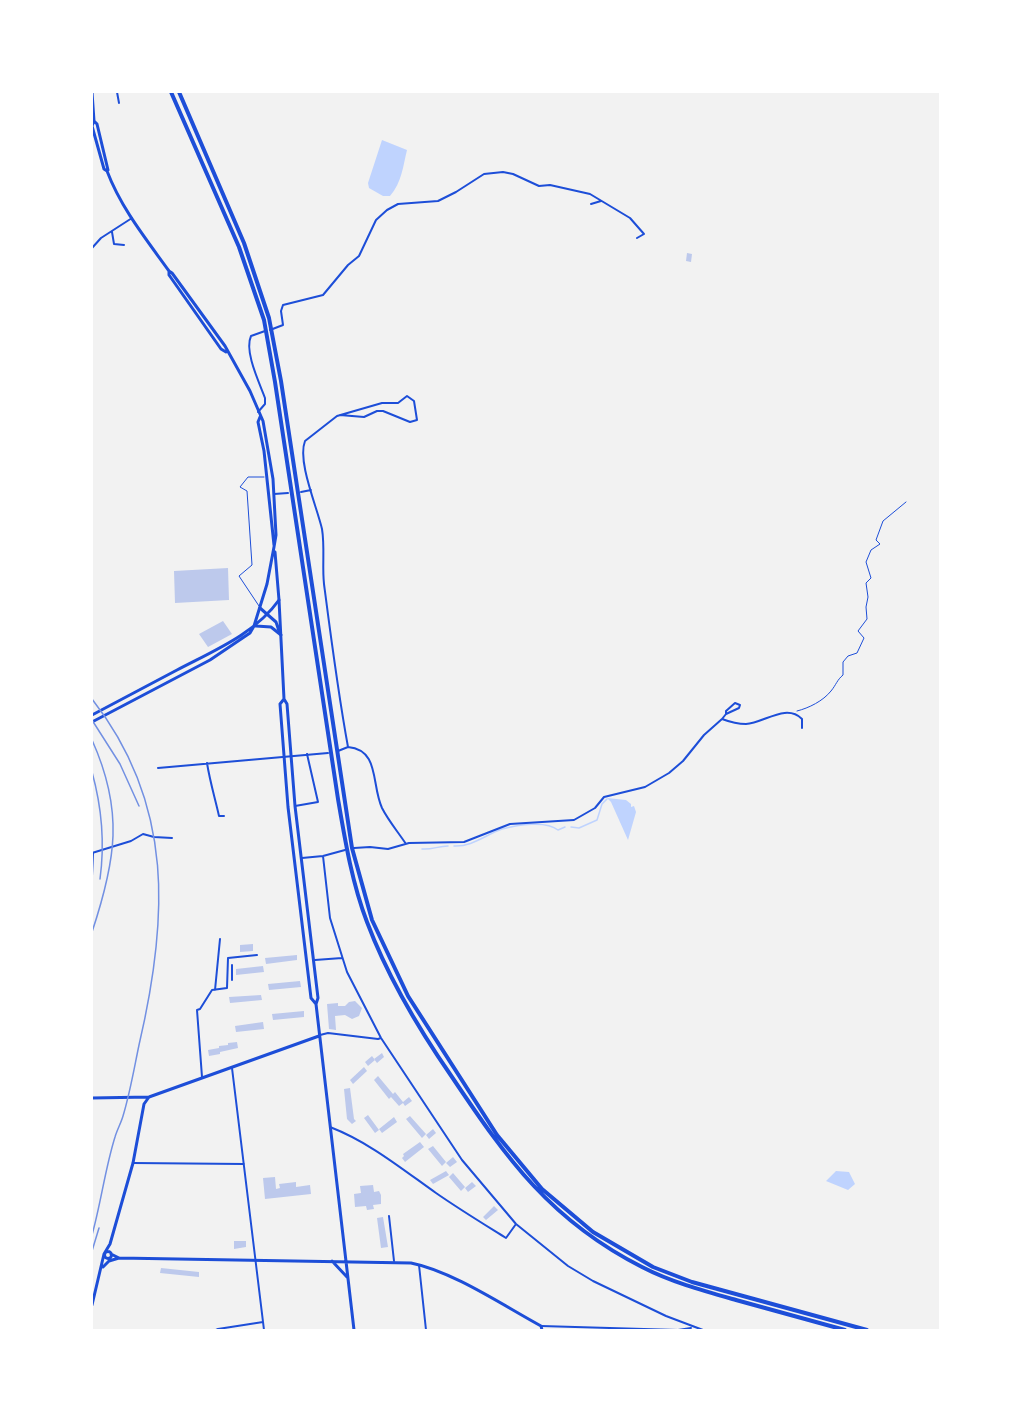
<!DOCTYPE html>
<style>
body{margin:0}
#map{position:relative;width:1032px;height:1422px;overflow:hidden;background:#f2f2f2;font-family:"Asap Condensed",sans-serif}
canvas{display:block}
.frame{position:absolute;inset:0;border:93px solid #fff;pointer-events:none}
</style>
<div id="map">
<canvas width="1032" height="1422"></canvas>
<div class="frame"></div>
</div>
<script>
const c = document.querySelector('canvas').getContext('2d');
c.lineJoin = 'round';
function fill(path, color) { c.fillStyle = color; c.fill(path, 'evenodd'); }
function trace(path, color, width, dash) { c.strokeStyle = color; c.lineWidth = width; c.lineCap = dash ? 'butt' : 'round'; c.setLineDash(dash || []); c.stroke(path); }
fill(new Path2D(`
 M382,140L407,150C403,166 402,182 390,196H383L369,188L368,183Z
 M607,798L626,800L631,804V807L634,806L636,812L628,840L611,802Z
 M836,1171L849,1172L855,1184L848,1190L826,1181Z`), '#bfd3fe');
trace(new Path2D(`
 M571,827L579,828L597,820L602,804L607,799
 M454,846C472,847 485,835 502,829C517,825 546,820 558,830L565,827
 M422,849C432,850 438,846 448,846`), '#bfd3fe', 1.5);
fill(new Path2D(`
 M687,253L692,254L691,262L686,261Z
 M228,568L229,600L175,603L174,571Z
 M223,621L232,634L208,647L199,634Z
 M253,944V951L240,952V945Z
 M297,955V960L266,964L265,958Z
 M263,966L264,972L236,975V969Z
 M300,981L301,987L269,990L268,984Z
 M261,995L262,1000L230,1003L229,997Z
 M355,1001L362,1008L359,1016L352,1019L345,1015L335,1016L336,1030L329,1029L327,1004L338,1003V1006H345L349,1002Z
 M304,1011V1017L273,1020L272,1014Z
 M263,1022L264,1029L236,1032L235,1026Z
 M237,1042L238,1048L220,1052V1054L209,1056L208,1050L219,1048V1046L228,1045V1043Z
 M382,1053L384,1057L377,1063L374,1059Z
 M372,1056L375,1060L368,1066L365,1062Z
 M364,1067L367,1071L353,1084L350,1080Z
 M378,1076L393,1094L395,1092L403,1102L409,1097L412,1101L405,1106L403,1103L399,1106L391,1097L389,1099L374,1080Z
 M350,1088L354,1119L356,1121L352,1124L347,1119L344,1089Z
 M368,1115L379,1130L375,1133L364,1118Z
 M410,1116L426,1134L422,1138L406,1119Z
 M394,1117L397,1122L382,1133L379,1129Z
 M433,1129L436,1133L429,1139L426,1135Z
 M420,1142L424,1147L405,1162L402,1158L404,1156L403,1154Z
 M433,1146L446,1162L442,1166L428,1149Z
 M453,1157L457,1162L450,1167L446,1163Z
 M446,1171L449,1175L433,1184L430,1180Z
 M453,1173L465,1187L461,1191L449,1177Z
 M275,1177L276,1189L280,1188L279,1184L296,1182V1187L310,1185L311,1194L265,1199L263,1178Z
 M472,1182L476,1186L468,1192L465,1188Z
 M373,1185L374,1192L379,1191L381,1195V1204L373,1205L374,1209L367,1210L366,1206L355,1207L354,1194L361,1193L360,1186Z
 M494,1206L498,1210L486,1220L483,1217Z
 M383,1217L388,1247L381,1248L377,1218Z
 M234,1241H246V1247L234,1249Z
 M161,1268L199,1272V1277L160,1273Z`), '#bdc9ec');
trace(new Path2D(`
 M797,711C809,708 823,701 831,691C836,685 837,680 843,675V662L848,656L857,653L864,638L858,631L867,619L866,607L868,597L866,583L871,578L866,562L871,550L880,544L876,540L883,521L906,502`), '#1d4ed8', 1);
trace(new Path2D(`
 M259,606L239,576L252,565L247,491L240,487L248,477H264`), '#1d4ed8', 1);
trace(new Path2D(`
 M117,92L119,103
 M591,204L601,201
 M112,232L114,244L124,245
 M92,248L101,238L132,218
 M270,330L283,325L281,311L283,305L323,295L348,265L359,256L376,220L387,210L398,204L438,201L456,192L484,174L503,172L513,174L539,186L550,185L590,194L630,218L644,234L637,238
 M258,412L265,404V398C259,382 244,351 251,336L265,331
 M301,492L311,490
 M274,494L288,493
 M722,719L726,714L739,708L740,705L735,703L726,711V714
 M348,747C380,750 371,784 382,808C388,820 398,832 406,844
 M338,751L348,747C338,693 331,638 324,584C322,566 325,547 322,529C317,507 297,461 305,441L337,416L382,403H398L407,396L414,401L417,420L410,422L383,411H377L364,417L340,415
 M207,763C210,782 215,798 219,816H224
 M158,768L328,753
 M295,806L318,802L307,754
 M354,848L370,847L388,849L409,843L464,842L510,824L574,820L595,808L604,797L645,787L669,773L683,761L704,735L722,719C730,722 738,724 746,724C764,723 786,703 802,719V728
 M92,853L131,841L143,834L154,837L172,838
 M323,856L330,918L347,972L381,1038L462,1160L516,1224L568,1266L593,1281L666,1316L703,1330
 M302,858L323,856L345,850
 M92,876L93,853
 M315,960L342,958
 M232,965V980
 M215,990L220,939
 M320,1035L328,1033L378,1039L381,1038
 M232,1068L264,1330
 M202,1077L197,1010L200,1009L212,990L227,988L228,958L257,955
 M330,1127C369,1142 402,1169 436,1193C459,1209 482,1223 506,1238L516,1224
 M133,1163L244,1164
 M389,1216L394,1261
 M419,1265L426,1330
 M541,1326L678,1330L691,1328
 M216,1330L218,1329L263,1322`), '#1d4ed8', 2);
trace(new Path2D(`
 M279,600L284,699L287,704L295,806L318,998L316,1004L354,1330
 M260,608L276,622L279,631
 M284,699L280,704L288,807L311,998L316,1004
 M92,1098L149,1097L319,1036
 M104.5 1255a3.5 3.5 0 1 1 7 0a3.5 3.5 0 1 1-7 0Z
 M111,1254L119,1258L411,1263C452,1271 504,1306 541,1326L542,1330
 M332,1261L347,1277
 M103,1267L109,1261L119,1258
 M92,1305L104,1254L110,1244L133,1163L144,1104L149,1097`), '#1d4ed8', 3);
trace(new Path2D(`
 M92,92L94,121L92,126L104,169L107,171C121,208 146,239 169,271V275L221,349L226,352
 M94,121L97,124L108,170
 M260,417L258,422L264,451L274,545
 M256,626L271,627L281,635
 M92,715C120,700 149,685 177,670C213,651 255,634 279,600L275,552
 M92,722L210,660L250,633L254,626L267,584L274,547L276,535L273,479L263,421L250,391L225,346L172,273L169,271`), '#1d4ed8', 3);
trace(new Path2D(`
 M171,92L239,247L264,320L275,382L338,799C345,840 352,883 367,922C388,978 418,1028 452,1077C507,1159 551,1221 642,1267C671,1282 704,1291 736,1300C772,1310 809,1320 845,1330
 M179,92L244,243L269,318L281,381L352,848L372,920L408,996L497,1135L542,1189L593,1232L653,1267L692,1282L867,1330`), '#1d4ed8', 4);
trace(new Path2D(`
 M92,699C175,805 168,921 139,1045C134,1069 130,1093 123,1116C121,1123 117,1130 115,1137C105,1169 101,1203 92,1235
 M92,720L120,764L139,806
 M92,740C124,811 116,860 92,932
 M92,772C102,808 105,842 100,879
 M92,1251L99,1228`), '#7290e2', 1.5);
</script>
